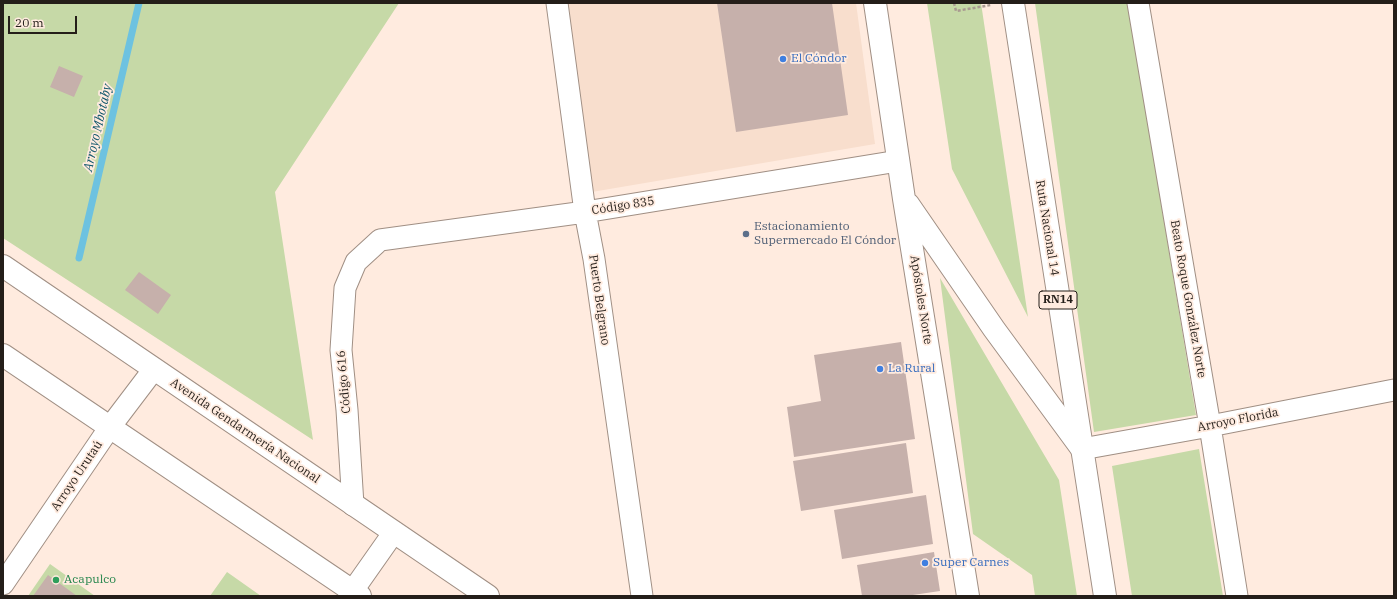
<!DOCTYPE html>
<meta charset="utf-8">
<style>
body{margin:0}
#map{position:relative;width:1397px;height:599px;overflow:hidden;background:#ffebdf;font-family:"IBM Plex Serif",serif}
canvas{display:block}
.frame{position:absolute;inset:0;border:4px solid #241e19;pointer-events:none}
.scale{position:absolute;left:8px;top:16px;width:69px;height:18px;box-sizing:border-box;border:2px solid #241e19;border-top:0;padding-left:5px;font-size:12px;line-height:14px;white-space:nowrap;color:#241e19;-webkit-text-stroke:3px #ffebdf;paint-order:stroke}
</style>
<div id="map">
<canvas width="1397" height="599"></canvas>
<div class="frame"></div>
<div class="scale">20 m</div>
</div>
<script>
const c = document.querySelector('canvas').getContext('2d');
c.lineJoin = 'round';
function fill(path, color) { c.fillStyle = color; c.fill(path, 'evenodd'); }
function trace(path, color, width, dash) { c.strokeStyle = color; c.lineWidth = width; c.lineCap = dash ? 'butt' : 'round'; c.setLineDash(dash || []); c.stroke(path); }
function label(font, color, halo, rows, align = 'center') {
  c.font = font + ' "IBM Plex Serif",serif'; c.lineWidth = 3.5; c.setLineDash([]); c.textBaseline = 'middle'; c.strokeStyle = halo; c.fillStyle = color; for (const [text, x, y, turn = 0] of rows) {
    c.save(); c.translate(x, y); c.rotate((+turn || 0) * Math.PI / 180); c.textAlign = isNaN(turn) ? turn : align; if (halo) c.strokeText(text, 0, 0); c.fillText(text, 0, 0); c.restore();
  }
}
fill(new Path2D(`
 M546,3H856L875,144L580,194Z`), '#f8decd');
fill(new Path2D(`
 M3,3H399L275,192L313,440L3,238Z
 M927,3H981L1028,317L952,169Z
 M1035,3H1128L1196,415L1094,432Z
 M940,278L1059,480L1077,596H1035L1032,575L973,534Z
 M1199,449L1223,596H1132L1112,466Z
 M50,564L95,596H28Z
 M227,572L261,596H210Z`), '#c6d9a7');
trace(new Path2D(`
 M79,258L139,3`), '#6dc2e0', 7);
fill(new Path2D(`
 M717,3H832L848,115L736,132Z
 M59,66L83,76L74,97L50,87Z
 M139,272L171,295L158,314L125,290Z
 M901,342L915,439L794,457L787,407L821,401L814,355Z
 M906,443L913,493L801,511L793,461Z
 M926,495L933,544L842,559L834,510Z
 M934,552L940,591L906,596H862L857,565Z
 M48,575L77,596H33Z`), '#c6b0ab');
const minor = new Path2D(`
 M557,3L585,212L594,259L642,596
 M1138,3L1210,426L1237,596
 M1082,449L1210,426L1394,390
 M353,505L347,410L341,350L345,288L356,262L380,240L585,212L898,161
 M3,584L110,427L154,369
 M349,596L394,532`);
const tertiary = new Path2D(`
 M875,3L904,199L968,596
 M908,204L994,329L1082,449
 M3,266L488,596
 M3,355L360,596`);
const trunk = new Path2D(`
 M1013,3L1105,596`);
trace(minor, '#a08f84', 23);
trace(tertiary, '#a08f84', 24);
trace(trunk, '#a08f84', 24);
trace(new Path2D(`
 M954,3L956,11L991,5`), '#a99a91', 2.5, [3, 2]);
trace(minor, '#fff', 21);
trace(tertiary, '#fff', 22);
trace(trunk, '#fff', 22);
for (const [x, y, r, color] of [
 [783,59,4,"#3f7fe0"],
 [746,234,4,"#5c6f8a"],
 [880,369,4,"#3f7fe0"],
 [925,563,4,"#3f7fe0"],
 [56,580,4,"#2e9e5b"]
]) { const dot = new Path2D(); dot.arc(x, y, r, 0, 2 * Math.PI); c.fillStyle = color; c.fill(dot); trace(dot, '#ffebdf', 1.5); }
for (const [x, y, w] of [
 [1058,300,38]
]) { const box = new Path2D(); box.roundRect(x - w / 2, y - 9, w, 18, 3); c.fillStyle = '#ffebdf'; c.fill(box); trace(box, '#241e19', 1); }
label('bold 11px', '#241e19', null, [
 ["RN14",1058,300]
]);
label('12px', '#366cbe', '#ffebdf', [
 ["El Cóndor",791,59],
 ["La Rural",888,369],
 ["Super Carnes",933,563]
], 'left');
label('12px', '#241e19', '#ffebdf', [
 ["Código 835",623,206,-9],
 ["Ruta Nacional 14",1047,228,81],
 ["Beato Roque González Norte",1188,299,80],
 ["Puerto Belgrano",599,300,82],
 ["Apóstoles Norte",921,300,81],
 ["Código 616",344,382,-95],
 ["Arroyo Florida",1238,420,-11],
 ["Avenida Gendarmería Nacional",245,431,34],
 ["Arroyo Urutaú",77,476,-56]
]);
label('12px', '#4e5e75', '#ffebdf', [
 ["Estacionamiento",754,227],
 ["Supermercado El Cóndor",754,241]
], 'left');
label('12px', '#27864d', '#ffebdf', [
 ["Acapulco",64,580]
], 'left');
label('italic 13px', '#0d556a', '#ffebdf', [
 ["Arroyo Mbotaby",98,128,-77]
]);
</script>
